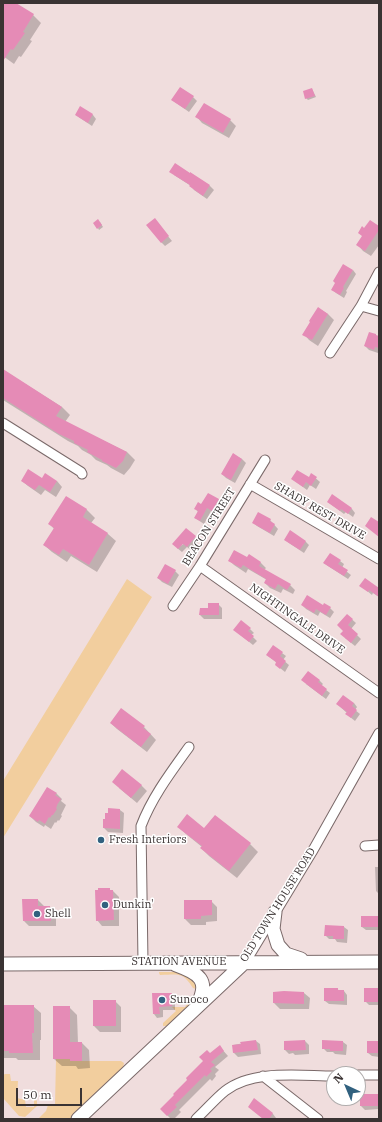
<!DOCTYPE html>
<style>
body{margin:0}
#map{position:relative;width:382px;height:1122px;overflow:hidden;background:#f0dddd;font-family:"IBM Plex Serif",serif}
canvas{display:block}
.frame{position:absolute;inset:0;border:4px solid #3a3333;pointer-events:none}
.north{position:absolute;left:326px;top:1066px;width:40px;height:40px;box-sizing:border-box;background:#fff;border:1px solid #b0adad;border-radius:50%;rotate:316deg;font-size:11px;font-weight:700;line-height:16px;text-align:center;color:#3a3333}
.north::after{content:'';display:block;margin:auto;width:14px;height:18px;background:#31617f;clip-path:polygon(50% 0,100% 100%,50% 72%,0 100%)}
.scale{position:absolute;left:16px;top:1088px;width:66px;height:18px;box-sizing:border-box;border:2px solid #3a3333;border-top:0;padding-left:5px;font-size:12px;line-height:14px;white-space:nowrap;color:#3a3333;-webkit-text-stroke:3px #fff;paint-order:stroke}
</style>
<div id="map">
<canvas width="382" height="1122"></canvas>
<div class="frame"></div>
<div class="north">N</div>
<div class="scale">50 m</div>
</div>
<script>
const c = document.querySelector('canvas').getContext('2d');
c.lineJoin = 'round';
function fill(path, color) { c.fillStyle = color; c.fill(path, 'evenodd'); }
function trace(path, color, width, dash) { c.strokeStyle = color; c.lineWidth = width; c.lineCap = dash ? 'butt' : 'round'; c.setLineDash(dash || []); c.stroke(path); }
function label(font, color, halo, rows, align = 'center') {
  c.font = font + ' "IBM Plex Serif",serif'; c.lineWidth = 3; c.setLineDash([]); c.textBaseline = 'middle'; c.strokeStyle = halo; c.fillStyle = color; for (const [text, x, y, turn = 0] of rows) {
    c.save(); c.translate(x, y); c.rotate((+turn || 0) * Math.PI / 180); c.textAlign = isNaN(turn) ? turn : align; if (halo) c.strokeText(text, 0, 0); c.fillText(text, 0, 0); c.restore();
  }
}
fill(new Path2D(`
 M127,579L152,597L3,838V781Z
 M159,972H182L196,981V989L193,988C182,971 178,975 160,975L159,973Z
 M189,1001H191L192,1003L167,1026H163V1023L176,1011L172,1007H185Z
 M56,1059H70V1061H121L124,1063L123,1068L83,1107L81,1106L79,1110L70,1119H38L46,1111L48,1105H55Z
 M5,1074H10L11,1081H18L17,1098L25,1100L26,1107H34V1100L35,1099L37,1101V1106L25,1117L19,1116L3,1098V1075Z`), '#f2ce9e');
fill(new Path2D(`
 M3,3H14L33,15L41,23L30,40L32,41L21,57L19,56L14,64L3,56Z
 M312,89L316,97L308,100L306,98Z
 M193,97L197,101L189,112L172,100Z
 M80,108L93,115L96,119L92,126L80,118L76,115Z
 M197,117L230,120L236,126L229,138L202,123Z
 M190,173L210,186L214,190L207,199L194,190L191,186L174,175L190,174Z
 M100,222L103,227L99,230L98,228Z
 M158,224L172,241L165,246L161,242Z
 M379,227V245L371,256L363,251L358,245L363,237Z
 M353,270L356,274L346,291L347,292L344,298L336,293L332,289Z
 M318,308L328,314L334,320L318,346L309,340L304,334Z
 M379,338V350L378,353L369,350L365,346Z
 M3,370L62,407L70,415L65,422L127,452L135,460L130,468L124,475L111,468L107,465L96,460L91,455L82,450L78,446L68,441L3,400Z
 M234,455L242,459L246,463L235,483L226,478L222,474Z
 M312,475L320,482L316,489L310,485L307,490L292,479H309Z
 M42,480L57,481L62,487L56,497L45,490L41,495L28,486L22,481Z
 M333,496L352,509L355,513L353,517L346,512L344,514L328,502Z
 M66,497L87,510L95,518L91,523L108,534L116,541L97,572L71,556L67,562L52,552L44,545L54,529L50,524Z
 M218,499L222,503L216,514L211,511L204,524L195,518L198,512L195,508Z
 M270,520L278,529L274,536L257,526L254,523Z
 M290,532L306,542L309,545L304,553L289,543L285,540Z
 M195,537L199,541L191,550L187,547L182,552L177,548Z
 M330,554L340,561L344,564L342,568L351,575L348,579L328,566L324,563Z
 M249,556L261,563L266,568L264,570L290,585L295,590L293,594L283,589L281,593L270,588L265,583L267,580L248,569L246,573L234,565L229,560L247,559Z
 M175,571L179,575L172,587L162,582L158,578Z
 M379,585V597L373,593L372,595L361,586L377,588Z
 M218,604L222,608V619H204L200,615L209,609Z
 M302,605L324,606L330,608L334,612L330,618L320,612L318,616L306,609Z
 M347,615L356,623L351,629L361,639L355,646L345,638L344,631Z
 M250,629L254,633L251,635L257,641L253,645L238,633Z
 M282,653L286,656L283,660L289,665L285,672L280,668L277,663L267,655Z
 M319,680L323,684L321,686L330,693L326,699L306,684Z
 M354,703L357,707L355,710L360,714L355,721L350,717L347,713L337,704Z
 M111,723L144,727L156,740L147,752L117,729Z
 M141,785L147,791L137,803L119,788Z
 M56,793L62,799L61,801L66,805L61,815L62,816L59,821L58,820L56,823L55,822L51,829L45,825L44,827L36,822L30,816Z
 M120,810L124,813L123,833L108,832L104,828Z
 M215,816L250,844L258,852L237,878L209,856L201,848L202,847L186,834L179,827L204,829Z
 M375,867H379V894L376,891Z
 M109,889L111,891H113L119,897V926H102L97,920L99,891Z
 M38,900L44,906V907H50L56,913V926H29L24,921Z
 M211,901L217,907V921L206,922V925H191L185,919Z
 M379,917V930H366L362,927Z
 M344,927L348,930L347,943L337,942L335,939H329L325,935Z
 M337,989L340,991H344L347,995V1005L329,1004L325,1001Z
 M379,990V1005H369L365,1001Z
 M304,993L310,998L309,1009H280L274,1003Z
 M153,994H171L175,998V1010H163V1017L157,1018L154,1014Z
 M115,1001L121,1007V1032H100L94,1026Z
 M3,1004L5,1006H33L41,1013V1040H40V1060H18L16,1058H3Z
 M69,1007L77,1015L78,1043H82L89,1050L90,1068L78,1069L76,1066H62L54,1059Z
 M256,1041L260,1044L261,1054L238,1057L234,1053L233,1045Z
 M305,1041L309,1045V1054L295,1055L293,1053L289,1054L285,1050Z
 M343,1042L347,1045L346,1055L335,1054L333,1052H327L323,1048Z
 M379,1042V1057L372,1056L368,1053Z
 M220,1047L228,1056L215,1067L219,1070L215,1074L216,1076L212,1081L210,1079L179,1110L181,1112L174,1119H171L161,1109L176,1095L210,1055Z
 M379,1095V1109L365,1110L361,1106Z
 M254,1100L273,1114L276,1118L275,1119H263Z`), '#0003');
fill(new Path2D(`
 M3,3H16L34,14L23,32L25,33L13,50L11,49L3,61Z
 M180,87L194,96L185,109L171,100Z
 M312,88L315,96L305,99L303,91Z
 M204,103L231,119L223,133L195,117Z
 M80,106L93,114L88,123L75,115Z
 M175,163L190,173V172L210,185L203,196L189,186L190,185L169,172Z
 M155,218L169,236L161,243L146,225Z
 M98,219L102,225L97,229L93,223Z
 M370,220L379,226V230L365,251L356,245L362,236L358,233L362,226L364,228Z
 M343,264L353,270L343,287L344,288L340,295L331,290L335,283L333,281Z
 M318,307L328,314L312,340L302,335L310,322L309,321Z
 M369,332L376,334V335L379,336V348L375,347L374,350L364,346Z
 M3,369L62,407L56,416L127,452L123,461L116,468L102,461V460L87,452L88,450L74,443V441L59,434L3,398Z
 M233,453L242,459L231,480L221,474Z
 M28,469L42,478L45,473L57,481L50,492L39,485L35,490L21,481Z
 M297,470L309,477L311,473L317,477L311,486L306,482L303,487L291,479Z
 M208,493L219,499L212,511L207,508L200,521L194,518L198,511L194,509L198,502L201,504Z
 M332,494L352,508L348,514L341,509L340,511L327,502Z
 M66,496L87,509L83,517L108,533L89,565L63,549L59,555L43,545L54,528L48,524Z
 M258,512L271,519L270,521L275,524L270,533L252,523Z
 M371,517L379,522V537L365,526Z
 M186,528L196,536L187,547L183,544L178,549L172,544Z
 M290,530L306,541L300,550L284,540Z
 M234,550L247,557L249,554L261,562L259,566L291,584L287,590L278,584L275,589L264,583L266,579L243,565L241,568L228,561Z
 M330,553L341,560L338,564L348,570L344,576L323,563Z
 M165,564L176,570L168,584L157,578Z
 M365,578L379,588V597L369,590L368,592L359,586Z
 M307,595L323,605L324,603L331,607L326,615L316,609L314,613L301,605Z
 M208,603H219V615H199L200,608H208Z
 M347,614L353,619L348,625L358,634L351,643L340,634L343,631L337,625Z
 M241,620L251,628L248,631L254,636L249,642L233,630Z
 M273,645L283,652L280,656L286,661L280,669L275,665L276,662L266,655Z
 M308,671L320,680L318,682L327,689L322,696L301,680Z
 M343,695L354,703L352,706L357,710L351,718L345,714L347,712L336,704Z
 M121,708L145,726L143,728L151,734L141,747L110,723Z
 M122,769L142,785L131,798L112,782Z
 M47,787L57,793L55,795L61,799L57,805V806L56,808L57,809L53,815H52L50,818L49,817L45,824L39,820L38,822L29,816Z
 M108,808L120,809V829L103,828V819H105V813H108Z
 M187,814L204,828L215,815L251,843L229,871L200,848L202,846L177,827Z
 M98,888H110V890H113L114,920L96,921L95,890H98Z
 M22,899H38V906H50L51,921H23Z
 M184,900H212V915L201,916V919H184Z
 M361,916H379V927H361Z
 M325,925L344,926V939H333V936H324Z
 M324,988H338V990H344V1001H324Z
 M364,988H379V1002H364Z
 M284,991L304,992V1004L273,1003V992Z
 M152,993H172V1006L159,1007L160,1014H153Z
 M93,1000H116V1026H93Z
 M3,1005H34V1033H32L33,1053H9V1051H3Z
 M53,1006H70V1042H82V1061H70V1059H53Z
 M256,1040L258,1050L233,1053L232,1045L241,1044L240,1042Z
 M305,1040L306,1050L290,1051V1050H284V1041Z
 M322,1040L343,1041V1051H330V1049H322Z
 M367,1041H379V1053H367Z
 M220,1045L224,1051L211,1062L215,1065L210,1069L212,1071L206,1077L205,1075L175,1105L177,1107L167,1116L160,1109L174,1095L173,1094L187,1080L186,1078L203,1061L199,1057L207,1050L210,1053Z
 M360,1094H379V1106H360Z
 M254,1098L273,1113L269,1119H263L248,1107Z`), '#e58bb6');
const minor = new Path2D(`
 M361,306L379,311
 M330,353L361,306L379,272
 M3,423L81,472L82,474
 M250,484L307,517L379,559
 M200,566L379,693
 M173,606L200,566L265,460
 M365,846L379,845
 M246,961L312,852L379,733
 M143,962L141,826C152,797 171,772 189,747
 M358,1075H379
 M263,1076L318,1119
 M196,1119C206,1110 215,1099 225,1091C253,1069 300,1076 334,1076`);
const secondary = new Path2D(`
 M275,912L273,929L278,945L286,954L301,959
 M3,964L379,962
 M176,965C198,973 211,980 197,1005
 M78,1119L246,961`);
trace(minor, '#7a6969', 11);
trace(secondary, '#7a6969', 15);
trace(minor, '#fff', 9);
trace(secondary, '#fff', 13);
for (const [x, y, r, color] of [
 [101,840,4,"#31617f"],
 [105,905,4,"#31617f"],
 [37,914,4,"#31617f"],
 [162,1000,4,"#31617f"]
]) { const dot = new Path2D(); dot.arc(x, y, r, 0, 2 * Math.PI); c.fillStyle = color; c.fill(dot); trace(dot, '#fff', 1.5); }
label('11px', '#3a3333', '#fff', [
 ["SHADY REST DRIVE",320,511,30],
 ["BEACON STREET",209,527,-58],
 ["NIGHTINGALE DRIVE",297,619,35],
 ["OLD TOWN HOUSE ROAD",278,905,-58],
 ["STATION AVENUE",179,962]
]);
label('11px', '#3a3333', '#fff', [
 ["Fresh Interiors",109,840],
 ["Dunkin'",113,905],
 ["Shell",45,914],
 ["Sunoco",170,1000]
], 'left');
</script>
